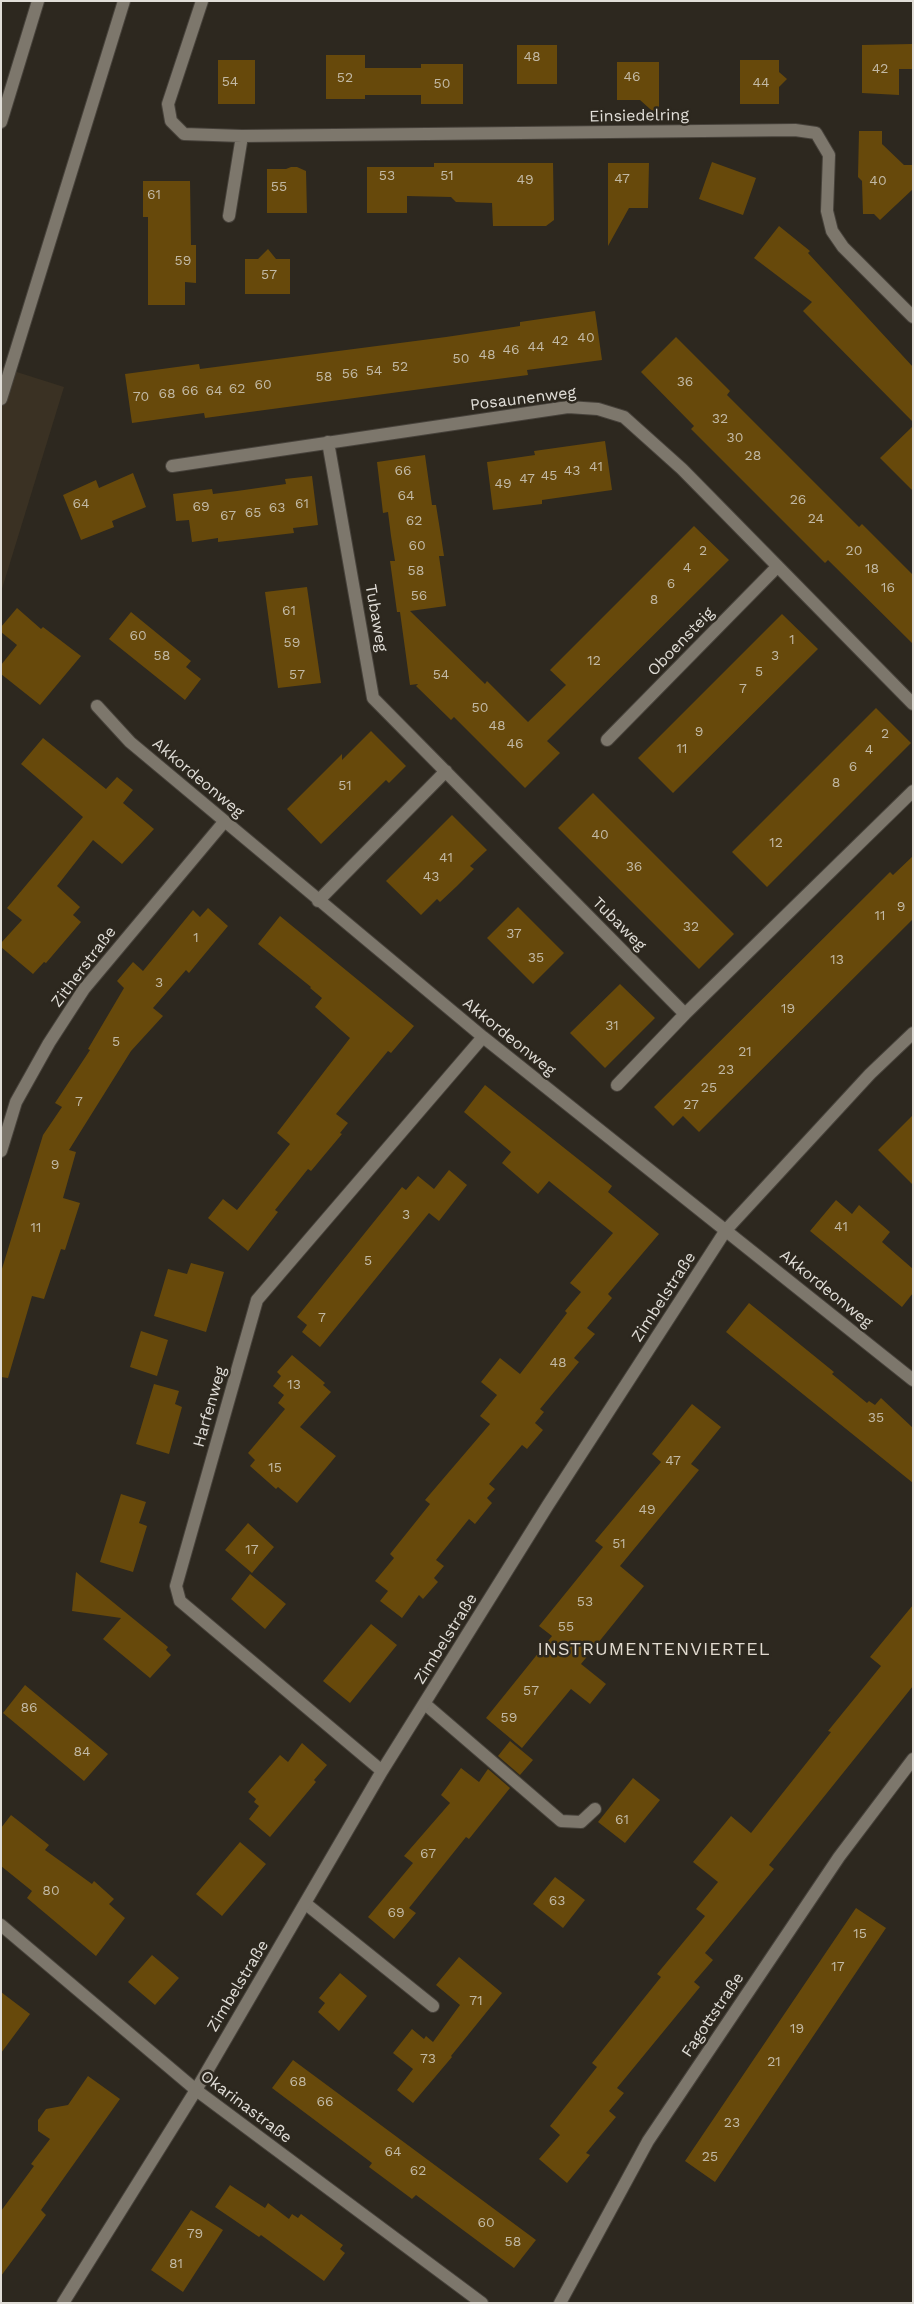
<!DOCTYPE html>
<meta charset="utf-8">
<style>
body{margin:0}
#map{position:relative;width:914px;height:2304px;overflow:hidden;background:#2d281f;font-family:"Work Sans",sans-serif}
canvas{display:block}
.frame{position:absolute;inset:0;border:2px solid #e1ded8;pointer-events:none}
</style>
<div id="map">
<canvas width="914" height="2304"></canvas>
<div class="frame"></div>
</div>
<script>
const c = document.querySelector('canvas').getContext('2d');
c.lineJoin = 'round';
function fill(path, color) { c.fillStyle = color; c.fill(path, 'evenodd'); }
function trace(path, color, width, dash) { c.strokeStyle = color; c.lineWidth = width; c.lineCap = dash ? 'butt' : 'round'; c.setLineDash(dash || []); c.stroke(path); }
function label(font, color, halo, rows, align = 'center') {
  c.font = font + ' "Work Sans",sans-serif'; c.lineWidth = 5; c.setLineDash([]); c.textBaseline = 'middle'; c.strokeStyle = halo; c.fillStyle = color; for (const [text, x, y, turn = 0] of rows) {
    c.save(); c.translate(x, y); c.rotate((+turn || 0) * Math.PI / 180); c.textAlign = isNaN(turn) ? turn : align; if (halo) c.strokeText(text, 0, 0); c.fillText(text, 0, 0); c.restore();
  }
}
fill(new Path2D(`
 M1,367L64,387L1,592Z`), '#3a3123');
fill(new Path2D(`
 M912,44V69H899V95L862,93V45Z
 M517,45H557V84H517Z
 M326,55H365V68H421V64H463V104H421V95H365V99H326Z
 M218,60H255V104H218Z
 M740,60H779V72L787,79L779,87V104H740Z
 M617,62H659V117L640,100H617Z
 M859,131H882V144L904,165H913V189L880,220L874,214H863L862,181L858,177Z
 M712,162L756,178L743,215L699,199Z
 M434,163H553L554,220L546,226H493L492,203L456,202L451,197L407,196V213H367V167H434Z
 M608,163H649L648,208H629L608,246Z
 M291,167H297L306,171L307,213H267V169H286Z
 M143,181H190L191,245H196V283L185,282V305H148V217H143Z
 M779,226L810,251L808,253L913,367V422L803,311L812,302L754,258Z
 M268,249L276,259H290V294H245V259H258Z
 M595,311L602,360L527,370L528,375L429,388L205,418L204,413L132,423L125,374L199,364L200,369L446,337L520,326V322Z
 M676,337L730,391L727,395L859,527L862,524L913,575V644L828,560L825,563L691,429L694,426L641,372Z
 M913,426V491L880,458Z
 M605,441L612,490L542,500V504L493,510L487,462L535,455L534,451Z
 M425,455L432,505H436L440,530L444,556H439L446,606L410,611L485,684L487,681L528,722L566,685L550,670L694,526L729,560L547,741L560,753L525,788L454,717L451,720L416,686L418,684L410,685L400,612H397L390,561H395L391,536L388,512L383,513L377,462Z
 M133,473L146,507L112,521L114,527L81,540L63,495L96,480L99,488Z
 M312,476L318,525L293,528L294,533L218,542V538L192,542L189,520L176,521L173,494L212,489L213,494L237,491L286,484L285,479Z
 M307,587L321,683L278,688L265,592Z
 M17,608L41,629L43,627L81,656L40,705L1,674V665L17,645L1,632V627Z
 M131,612L191,661L186,667L201,679L185,700L109,639Z
 M782,614L818,649L673,793L638,758Z
 M876,708L911,743L767,887L732,852Z
 M371,731L406,766L389,783L386,780L321,844L287,809L342,754V760Z
 M43,738L106,789L117,777L133,790L123,803L154,829L122,864L93,840L57,886L80,907L73,915L81,922L46,963L44,962L33,974L1,947V943L22,920L7,908L83,817L21,764Z
 M593,793L734,934L699,969L558,828Z
 M452,815L487,850L470,866L474,869L457,886L440,902L437,899L421,915L386,881Z
 M913,856V919L699,1132L683,1116L673,1126L654,1107L890,872L893,875Z
 M518,907L564,953L533,984L487,938Z
 M208,908L228,926L189,973L186,970L153,1008L163,1016L131,1051L69,1150L76,1152L63,1198L80,1203L65,1250L61,1249L44,1299L32,1296L8,1378L1,1377V1272L43,1135L62,1107L55,1103L90,1050L88,1049L124,988L117,981L133,962L143,971L193,910L200,917Z
 M280,916L414,1026L391,1053L388,1051L336,1114L348,1123L340,1133L342,1134L311,1171L308,1169L275,1210L278,1212L248,1251L208,1218L223,1199L237,1210L290,1144L277,1133L350,1038L315,1007L322,998L310,988L311,987L258,944Z
 M620,984L655,1018L605,1068L570,1033Z
 M485,1085L612,1186L608,1192L659,1234L608,1294L612,1298L587,1328L595,1334L574,1358L579,1362L540,1409L544,1412L535,1423L543,1430L527,1449L522,1445L489,1484L495,1489L487,1498L492,1503L475,1524L469,1519L436,1560L444,1566L434,1578L438,1582L423,1599L419,1595L402,1618L380,1601L388,1591L375,1581L394,1558L390,1554L430,1504L425,1500L490,1424L480,1416L497,1395L481,1382L500,1358L520,1374L567,1313L565,1311L581,1292L570,1283L613,1233L549,1181L538,1194L502,1163L511,1152L464,1112Z
 M913,1115V1185L878,1150Z
 M449,1170L467,1185L439,1221L429,1213L320,1347L302,1332L307,1325L297,1317L402,1187L406,1190L418,1176L434,1189Z
 M836,1200L852,1214L859,1205L890,1232L882,1242L913,1269V1293L902,1307L810,1231Z
 M191,1263L224,1272L206,1332L154,1316L168,1269L187,1274Z
 M749,1303L834,1372L832,1374L867,1403L869,1401L875,1405L881,1398L913,1428V1483L726,1332Z
 M141,1331L168,1340L157,1376L130,1367Z
 M292,1355L325,1383L323,1385L331,1392L300,1427L336,1456L297,1503L278,1487L276,1489L250,1466L255,1460L248,1453L285,1409L278,1403L284,1395L273,1386L281,1376L277,1372Z
 M154,1384L179,1391L175,1404L182,1407L169,1454L136,1444Z
 M692,1404L721,1427L691,1464L699,1470L620,1566L644,1586L581,1664L606,1684L590,1704L571,1689L522,1748L486,1718L552,1636L539,1626L603,1547L595,1541L661,1462L652,1454Z
 M121,1494L146,1502L139,1523L147,1526L133,1572L100,1562Z
 M248,1523L274,1547L252,1573L225,1550Z
 M76,1572L168,1647L166,1650L171,1655L150,1678L103,1639L121,1618L72,1611Z
 M250,1574L286,1604L265,1629L231,1599Z
 M913,1605V1686L769,1865L774,1869L705,1953L713,1960L694,1982L700,1987L617,2088L624,2093L609,2111L616,2117L586,2153L590,2155L567,2183L539,2159L560,2135L550,2126L597,2067L592,2063L661,1977L657,1974L705,1916L696,1909L718,1882L693,1862L731,1816L751,1833L831,1732L828,1731L881,1666L870,1657Z
 M371,1624L397,1645L350,1703L323,1681Z
 M25,1685L108,1754L84,1781L3,1713Z
 M510,1741L533,1760L520,1775L498,1756Z
 M302,1743L327,1765L314,1780L316,1782L270,1837L249,1819L259,1806L254,1802L256,1799L248,1792L280,1755L288,1762Z
 M461,1768L479,1782L488,1769L510,1788L469,1839L466,1837L409,1908L416,1913L394,1939L368,1917L413,1863L404,1856L450,1803L441,1795Z
 M633,1778L660,1800L625,1843L598,1822Z
 M11,1815L49,1845L45,1850L92,1884L94,1881L114,1899L109,1904L125,1918L96,1956L27,1898L32,1891L1,1866V1828Z
 M240,1842L266,1864L222,1916L196,1894Z
 M555,1877L585,1900L563,1928L533,1904Z
 M856,1908L886,1928L715,2182L685,2161Z
 M152,1955L179,1978L155,2005L128,1982Z
 M459,1957L502,1993L451,2056L452,2057L413,2103L397,2090L413,2069L393,2053L412,2029L424,2039L426,2036L433,2042L460,2005L436,1985Z
 M340,1973L367,1996L339,2031L318,2012L325,2003L319,1998Z
 M1,1992L30,2014L1,2053Z
 M293,2060L536,2240L514,2268L416,2195L412,2199L369,2167L372,2163L272,2088Z
 M88,2076L120,2099L41,2210L46,2215L1,2276V2211L34,2166L31,2164L50,2139L38,2131V2120L46,2109L68,2105Z
 M230,2185L265,2208L268,2203L289,2219L292,2214L298,2218L301,2214L343,2245L340,2249L345,2253L324,2281L261,2235L259,2237L215,2207Z
 M191,2210L223,2230L183,2292L151,2270Z`), '#67490b');
const service = new Path2D(`
 M1,399L124,1
 M425,1704L561,1821L581,1822L595,1809
 M306,1904L433,2006`);
const minor = new Path2D(`
 M202,1L168,104L171,121L184,134L242,136L795,130L816,133L829,155L827,211L832,231L843,247L913,317
 M1,122L38,1
 M229,216L242,136
 M328,442L373,698L685,1014
 M172,466L568,407L598,409L624,417L682,469L913,704
 M97,706L130,742L483,1037L913,1380
 M607,740L777,567
 M318,901L446,771
 M617,1085L685,1014L913,791
 M1,1151L16,1102L49,1043L84,989L224,822
 M382,1771L180,1601L176,1586L257,1300L483,1037
 M1,1925L196,2090L482,2303
 M63,2303L196,2090L382,1771L548,1505L726,1230L870,1074L913,1033
 M560,2303L648,2141L839,1857L913,1759`);
trace(service, '#47423b', 14);
trace(minor, '#47423b', 14);
trace(service, '#7d776c', 12);
trace(minor, '#7d776c', 12);
label('14px', '#c2b9a5', null, [
 ["48",532,57],
 ["42",880,69],
 ["46",632,77],
 ["52",345,78],
 ["54",230,82],
 ["44",761,83],
 ["50",442,84],
 ["53",387,176],
 ["51",447,176],
 ["47",622,179],
 ["49",525,180],
 ["40",878,181],
 ["55",279,187],
 ["61",154,195],
 ["59",183,261],
 ["57",269,275],
 ["40",586,338],
 ["42",560,341],
 ["44",536,347],
 ["46",511,350],
 ["48",487,355],
 ["50",461,359],
 ["52",400,367],
 ["54",374,371],
 ["56",350,374],
 ["58",324,377],
 ["36",685,382],
 ["60",263,385],
 ["62",237,389],
 ["66",190,391],
 ["64",214,391],
 ["68",167,394],
 ["70",141,397],
 ["32",720,419],
 ["30",735,438],
 ["28",753,456],
 ["41",596,467],
 ["66",403,471],
 ["43",572,471],
 ["45",549,476],
 ["47",527,479],
 ["49",503,484],
 ["64",406,496],
 ["26",798,500],
 ["64",81,504],
 ["61",302,504],
 ["69",201,507],
 ["63",277,508],
 ["65",253,513],
 ["67",228,516],
 ["24",816,519],
 ["62",414,521],
 ["60",417,546],
 ["2",703,551],
 ["20",854,551],
 ["4",687,568],
 ["18",872,569],
 ["58",416,571],
 ["6",671,584],
 ["16",888,588],
 ["56",419,596],
 ["8",654,600],
 ["61",289,611],
 ["60",138,636],
 ["1",792,640],
 ["59",292,643],
 ["58",162,656],
 ["3",775,656],
 ["12",594,661],
 ["5",759,672],
 ["57",297,675],
 ["54",441,675],
 ["7",743,689],
 ["50",480,708],
 ["48",497,726],
 ["9",699,732],
 ["2",885,734],
 ["46",515,744],
 ["11",682,749],
 ["4",869,750],
 ["6",853,767],
 ["8",836,783],
 ["51",345,786],
 ["40",600,835],
 ["12",776,843],
 ["41",446,858],
 ["36",634,867],
 ["43",431,877],
 ["9",901,907],
 ["11",880,916],
 ["32",691,927],
 ["37",514,934],
 ["1",196,938],
 ["35",536,958],
 ["13",837,960],
 ["3",159,983],
 ["19",788,1009],
 ["31",612,1026],
 ["5",116,1042],
 ["21",745,1052],
 ["23",726,1070],
 ["25",709,1088],
 ["7",79,1102],
 ["27",691,1105],
 ["9",55,1165],
 ["3",406,1215],
 ["41",841,1227],
 ["11",36,1228],
 ["5",368,1261],
 ["7",322,1318],
 ["48",558,1363],
 ["13",294,1385],
 ["35",876,1418],
 ["47",673,1461],
 ["15",275,1468],
 ["49",647,1510],
 ["51",619,1544],
 ["17",252,1550],
 ["53",585,1602],
 ["55",566,1627],
 ["57",531,1691],
 ["86",29,1708],
 ["59",509,1718],
 ["84",82,1752],
 ["61",622,1820],
 ["67",428,1854],
 ["80",51,1891],
 ["63",557,1901],
 ["69",396,1913],
 ["15",860,1934],
 ["17",838,1967],
 ["71",476,2001],
 ["19",797,2029],
 ["73",428,2059],
 ["21",774,2062],
 ["68",298,2082],
 ["66",325,2102],
 ["23",732,2123],
 ["64",393,2152],
 ["25",710,2157],
 ["62",418,2171],
 ["60",486,2223],
 ["79",195,2234],
 ["58",513,2242],
 ["81",176,2264]
]);
label('16px', '#e1ded8', '#2d281f', [
 ["Einsiedelring",639,116,-1],
 ["Posaunenweg",523,399,-7],
 ["Tubaweg",376,618,80],
 ["Oboensteig",681,642,-46],
 ["Akkordeonweg",198,778,40],
 ["Tubaweg",619,924,45],
 ["Zitherstraße",84,967,-53],
 ["Akkordeonweg",509,1037,39],
 ["Akkordeonweg",826,1289,39],
 ["Zimbelstraße",664,1297,-57],
 ["Harfenweg",210,1407,-74],
 ["Zimbelstraße",446,1639,-58],
 ["Zimbelstraße",238,1986,-59],
 ["Fagottstraße",713,2015,-56],
 ["Okarinastraße",246,2107,37]
]);
c.letterSpacing = '1px';
label('18px', '#e1dacf', '#2d281f', [
 ["INSTRUMENTENVIERTEL",654,1650]
]);
c.letterSpacing = '0px';
</script>
